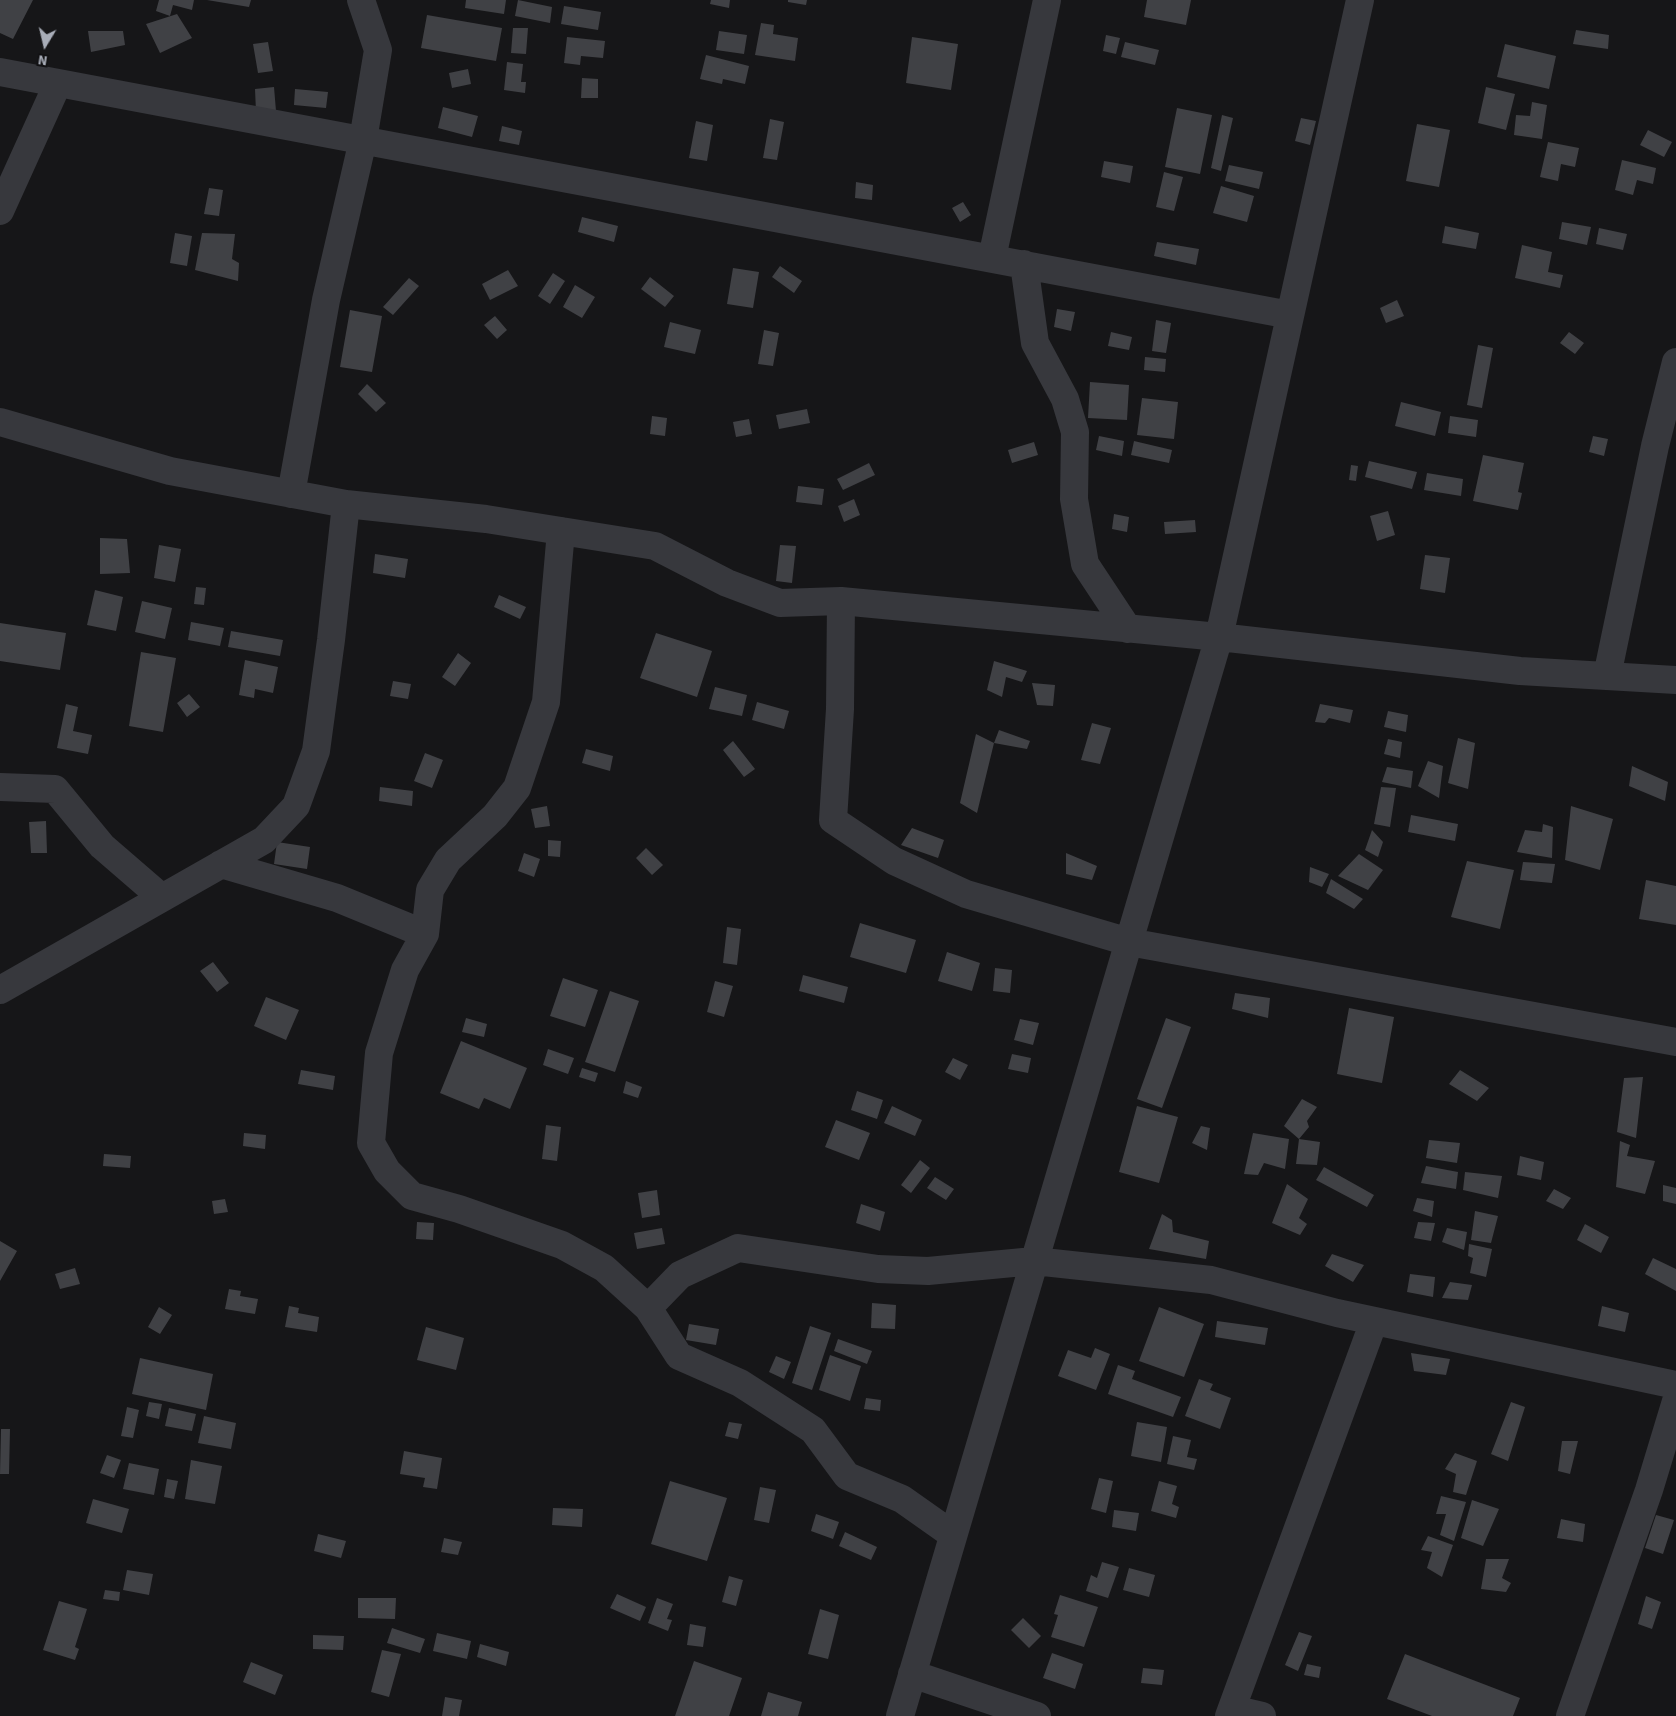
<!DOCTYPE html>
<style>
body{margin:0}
#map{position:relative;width:1676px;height:1716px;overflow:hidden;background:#161618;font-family:"Source Sans 3",sans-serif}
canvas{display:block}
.north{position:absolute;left:20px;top:20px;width:50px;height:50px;-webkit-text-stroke:4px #111113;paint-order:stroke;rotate:189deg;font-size:14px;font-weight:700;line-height:20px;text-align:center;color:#a8adb8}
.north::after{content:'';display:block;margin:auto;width:18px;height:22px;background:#a8adb8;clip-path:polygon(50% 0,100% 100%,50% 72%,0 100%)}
</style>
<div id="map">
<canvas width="1676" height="1716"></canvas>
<div class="north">N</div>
</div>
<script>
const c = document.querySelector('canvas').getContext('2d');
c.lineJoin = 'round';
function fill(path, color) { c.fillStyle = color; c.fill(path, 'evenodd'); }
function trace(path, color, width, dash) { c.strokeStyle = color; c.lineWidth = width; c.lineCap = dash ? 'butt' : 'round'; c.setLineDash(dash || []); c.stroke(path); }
fill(new Path2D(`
 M0,0H33L13,39L0,33Z
 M159,0H194L192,10L173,5L170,16L156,11Z
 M207,0H251L249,7Z
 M466,0H506L504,14L465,8Z
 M518,0L552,7L550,23L515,16Z
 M711,0H730L729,8L710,4Z
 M788,0H807L806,5L788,2Z
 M1147,0H1191L1186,25L1144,17Z
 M564,6L601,12L598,30L561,24Z
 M177,14L192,38L160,53L146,24Z
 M427,15L502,28L496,61L421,48Z
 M761,23L774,25L773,34L798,38L795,61L755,55Z
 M513,28H528L526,54L511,53Z
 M1576,30L1609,35L1608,49L1573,44Z
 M88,31H123L125,45L91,52Z
 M719,31L747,35L744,54L716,50Z
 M1106,35L1120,38L1116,54L1103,51Z
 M567,37L605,41L603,58L581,56L580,65L564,63Z
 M912,37L958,44L951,90L906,83Z
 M268,42L273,71L258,73L253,44Z
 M1125,42L1159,50L1155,65L1121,57Z
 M1505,44L1556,56L1549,89L1497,77Z
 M706,55L749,66L745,84L723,79L722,84L700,79Z
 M507,62L523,64L521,82H526L525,93L504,90Z
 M468,69L471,84L452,88L449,73Z
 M582,78L598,79V98H581Z
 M274,87L276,111L256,112L255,89Z
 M1486,87L1515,94L1506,130L1478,123Z
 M295,89L328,92L326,108L294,105Z
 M1532,102L1547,105L1542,139L1514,135L1516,115L1530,116Z
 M443,107L478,116L472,137L438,128Z
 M1177,108L1212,115L1200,174L1165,167Z
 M1222,115L1233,118L1221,171L1211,168Z
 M1301,118L1316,121L1310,145L1295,141Z
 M770,119L784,122L777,160L763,158Z
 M696,121L713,125L707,161L689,158Z
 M1417,124L1450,130L1439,187L1406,181Z
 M502,126L522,131L519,145L499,141Z
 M1648,130L1672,142L1664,157L1640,145Z
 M1548,142L1579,148L1575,167L1561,164L1558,181L1540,177Z
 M1622,160L1656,168L1653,184L1637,180L1633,195L1615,190Z
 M1104,161L1133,166L1130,183L1101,177Z
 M1229,165L1263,172L1259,189L1225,181Z
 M1164,172L1183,177L1174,211L1156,207Z
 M856,182L873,185L872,200L855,198Z
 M1221,186L1254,196L1247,222L1213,213Z
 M209,188L223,190L219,216L204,214Z
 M963,202L971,215L960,222L952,208Z
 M582,217L618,226L614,242L578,232Z
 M1562,222L1591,227L1587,245L1559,239Z
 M1445,226L1479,233L1476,249L1442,243Z
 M1599,228L1627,234L1623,250L1596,244Z
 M175,233L192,236L187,266L170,263Z
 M202,233L235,234L232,259L239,263L238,281L195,270Z
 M1157,242L1199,249L1196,265L1154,256Z
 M1522,245L1552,252L1548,272L1563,275L1560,288L1515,278Z
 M780,266L802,281L794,293L772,277Z
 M733,268L759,272L753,308L727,304Z
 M508,270L518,286L490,300L482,284Z
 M553,273L565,281L550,304L538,296Z
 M650,277L674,296L665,307L641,289Z
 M409,278L419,286L393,315L383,307Z
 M575,285L595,297L582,318L563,307Z
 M1397,300L1404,316L1386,323L1380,308Z
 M1057,309L1075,312L1071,331L1054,327Z
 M350,310L382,316L372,372L340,367Z
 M495,316L507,330L497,339L484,325Z
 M1156,320L1171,323L1166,353L1152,351Z
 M670,322L701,330L695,354L664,347Z
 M764,330L779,333L773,366L758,364Z
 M1111,332L1132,337L1129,350L1108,346Z
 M1569,332L1584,343L1575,354L1560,343Z
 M1478,345L1493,348L1482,408L1467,405Z
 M1145,357L1166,359L1165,372L1144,370Z
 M1090,382L1129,385L1127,420L1088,418Z
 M367,384L386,403L376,412L358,394Z
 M1142,398L1178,402L1174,439L1137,435Z
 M1401,402L1441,412L1435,436L1395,426Z
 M807,409L810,423L779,429L776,415Z
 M652,416L667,418L665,436L650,434Z
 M1450,416L1478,420L1476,437L1448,433Z
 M749,419L752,434L736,437L733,422Z
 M1099,436L1124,441L1122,456L1096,450Z
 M1593,436L1608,439L1604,456L1589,452Z
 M1134,441L1172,450L1169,463L1131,455Z
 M1034,442L1038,455L1012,463L1008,450Z
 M1483,455L1524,463L1518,492L1522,493L1518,510L1473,501Z
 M1369,461L1417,472L1412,489L1365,477Z
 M869,463L875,475L843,490L837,479Z
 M1351,465L1358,466L1356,481L1349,480Z
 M1427,473L1463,479L1461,496L1424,490Z
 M798,486L824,489L822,505L796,502Z
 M854,499L860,515L844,522L838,506Z
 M1388,511L1395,535L1377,541L1370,516Z
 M1114,514L1129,517L1127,532L1112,529Z
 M1195,520L1196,532L1165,534L1164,522Z
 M100,538L127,539L130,573L100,574Z
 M159,545L181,549L175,582L154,578Z
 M780,545L796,546L792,583L776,581Z
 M375,554L408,559L405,578L373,573Z
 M1425,555L1450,558L1445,593L1420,589Z
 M196,587L206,588L204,605L194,604Z
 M95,590L123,597L116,631L87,625Z
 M499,595L526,607L520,619L494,607Z
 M142,601L172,608L165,639L135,632Z
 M191,622L224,628L220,646L188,640Z
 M0,623L66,633L60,670L0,661Z
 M231,631L283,640L280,656L228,647Z
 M656,633L712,651L697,697L640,678Z
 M141,652L176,658L163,732L129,726Z
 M458,653L471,663L455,686L442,677Z
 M245,660L278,667L273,693L255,689L254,698L239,695Z
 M994,661L1027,671L1022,682L1006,677L1002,697L987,690Z
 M393,681L411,684L408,699L390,696Z
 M1032,683L1055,685L1053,706L1037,705Z
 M715,687L747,695L742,716L709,709Z
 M189,694L200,707L187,717L177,703Z
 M757,702L789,711L784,729L752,720Z
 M66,704L78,707L73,731L92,735L88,754L57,748Z
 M1320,704L1353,710L1350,723L1329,718L1325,723L1315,722Z
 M1388,711L1408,715L1406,732L1384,727Z
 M1092,723L1111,728L1100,764L1081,760Z
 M999,730L1030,741L1027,749L994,743Z
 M976,734L994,743L977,813L960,803Z
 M1458,738L1475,743L1468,789L1448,783Z
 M1388,739L1402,742L1400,758L1384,754Z
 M733,741L755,769L744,777L723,750Z
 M586,749L613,756L610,771L582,763Z
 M425,753L443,760L432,788L414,781Z
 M1428,761L1443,766L1439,798L1418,786Z
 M1632,766L1668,782L1665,801L1629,786Z
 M1387,767L1413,771L1411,788L1382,782Z
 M380,787L413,791L412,806L379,801Z
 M1381,787L1396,788L1390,827L1374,824Z
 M547,806L550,826L535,828L531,809Z
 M1571,806L1613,819L1600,870L1565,860Z
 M1411,815L1458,824L1455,841L1408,832Z
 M46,821L47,853H31L29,822Z
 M1543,824L1553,827L1552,858L1517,852L1525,830L1542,832Z
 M912,828L944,840L938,858L901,845Z
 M1372,830L1383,842L1378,857L1365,850Z
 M548,840L561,841L560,857L548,856Z
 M277,842L310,847L307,869L274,864Z
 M646,848L663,865L652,875L636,858Z
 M524,853L540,859L534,877L518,871Z
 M1066,853L1097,866L1092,880L1066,874Z
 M1359,854L1383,870L1368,890L1338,876Z
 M1467,861L1514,870L1500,929L1451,917Z
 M1523,862L1555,864L1552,883L1520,880Z
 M1310,867L1329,874L1322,887L1309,882Z
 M1331,879L1363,899L1354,909L1326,893Z
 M1646,880L1676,886V925L1639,919Z
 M860,923L916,940L906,973L850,957Z
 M727,927L741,929L737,965L723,963Z
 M947,952L980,963L972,991L938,981Z
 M213,962L229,983L217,992L200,971Z
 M995,968L1012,970L1010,993L993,991Z
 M803,975L848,987L844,1003L799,991Z
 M563,978L598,990L585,1027L550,1016Z
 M715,981L733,986L724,1017L707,1012Z
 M610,991L639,1001L615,1072L585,1062Z
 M1235,993L1270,998L1268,1018L1232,1009Z
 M266,997L299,1010L286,1040L254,1026Z
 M1349,1008L1394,1017L1382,1083L1337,1074Z
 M466,1018L487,1024L484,1037L462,1032Z
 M1166,1018L1191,1027L1162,1108L1137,1099Z
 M1020,1019L1039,1023L1033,1045L1014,1040Z
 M461,1041L527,1068L510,1109L484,1098L479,1109L440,1093Z
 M548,1049L574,1058L568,1074L543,1065Z
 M1012,1054L1031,1058L1028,1073L1008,1069Z
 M953,1058L968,1065L960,1080L945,1072Z
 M582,1068L598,1073L595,1082L579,1077Z
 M301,1070L335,1076L333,1090L298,1084Z
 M1460,1070L1489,1088L1477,1101L1449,1084Z
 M1643,1077L1636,1138L1617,1132L1624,1078Z
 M626,1081L642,1087L638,1098L623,1093Z
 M857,1091L883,1100L877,1119L851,1110Z
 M1302,1099L1317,1107L1307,1121L1309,1127L1299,1139L1284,1126Z
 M892,1106L922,1120L915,1136L884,1123Z
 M1137,1106L1178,1117L1159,1183L1119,1172Z
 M836,1120L870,1133L859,1160L825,1147Z
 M546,1125L561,1127L557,1161L542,1159Z
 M1201,1126L1210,1128L1207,1150L1192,1143Z
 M244,1133L266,1135L265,1149L243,1146Z
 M1253,1133L1289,1139L1285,1169L1264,1163L1258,1175L1244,1174Z
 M1299,1139L1320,1142L1317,1165L1296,1164Z
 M1429,1140L1460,1143L1457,1163L1426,1158Z
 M1620,1141L1630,1145L1627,1156L1655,1161L1645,1194L1616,1187Z
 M104,1154L131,1156L130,1168L103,1166Z
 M1520,1156L1544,1162L1541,1180L1517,1175Z
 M920,1160L930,1168L911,1193L901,1185Z
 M1426,1166L1458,1172L1456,1189L1421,1183Z
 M1324,1167L1374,1195L1367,1207L1316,1180Z
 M1465,1172L1502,1176L1498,1198L1463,1190Z
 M935,1177L954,1189L946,1200L927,1188Z
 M1287,1184L1308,1199L1299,1218L1307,1224L1300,1235L1272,1223Z
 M1663,1185L1676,1188V1204L1663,1201Z
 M1554,1189L1571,1198L1563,1209L1546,1201Z
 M657,1190L660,1215L642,1218L638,1193Z
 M1417,1198L1434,1201L1432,1217L1413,1211Z
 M225,1199L228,1212L214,1214L212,1201Z
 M861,1204L885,1212L880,1231L856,1223Z
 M1475,1211L1498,1216L1491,1243L1471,1240Z
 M1162,1214L1172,1220L1173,1232L1209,1241L1206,1259L1149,1249Z
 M417,1222L434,1223L433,1240L416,1239Z
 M1418,1222L1435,1223L1431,1241L1414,1238Z
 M1585,1224L1609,1237L1601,1253L1577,1240Z
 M662,1228L665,1244L637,1249L634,1233Z
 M1447,1228L1467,1232L1464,1250L1442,1242Z
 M0,1241L17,1251L0,1281Z
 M1469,1244L1492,1249L1486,1277L1470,1273L1473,1258L1468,1256Z
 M1332,1254L1364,1265L1353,1282L1325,1266Z
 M1653,1258L1676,1269V1291L1645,1274Z
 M75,1268L80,1284L60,1289L55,1274Z
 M1410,1274L1435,1277L1433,1297L1407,1292Z
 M1450,1282L1472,1285L1468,1300L1442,1298Z
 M229,1289L241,1291L240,1296L258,1299L255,1314L225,1309Z
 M872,1303L896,1305L895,1329L871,1328Z
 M289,1306L299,1308L298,1313L319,1317L317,1332L285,1327Z
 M1602,1306L1629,1313L1625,1332L1598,1326Z
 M159,1307L172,1315L160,1334L148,1327Z
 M1159,1307L1204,1324L1184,1377L1139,1361Z
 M1217,1321L1268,1328L1265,1345L1215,1337Z
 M689,1324L719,1329L716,1345L686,1340Z
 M810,1326L831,1333L812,1390L792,1383Z
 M426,1327L464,1338L456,1370L417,1360Z
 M838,1339L872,1351L867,1364L834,1351Z
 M1095,1348L1110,1354L1096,1390L1058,1376L1068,1350L1091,1358Z
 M1411,1353L1450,1359L1446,1375L1414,1371Z
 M830,1355L861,1366L850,1401L819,1390Z
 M776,1356L791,1362L784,1379L769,1372Z
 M140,1358L213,1374L206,1410L132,1394Z
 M1118,1365L1135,1371L1132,1379L1181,1397L1173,1417L1108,1394Z
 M1199,1379L1213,1384L1210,1390L1231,1398L1220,1429L1185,1416Z
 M866,1398L881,1400L880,1411L864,1409Z
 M149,1402L162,1404L159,1419L146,1416Z
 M1511,1402L1525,1407L1508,1461L1491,1454Z
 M127,1407L139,1410L133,1438L121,1436Z
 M169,1408L196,1414L192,1431L165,1426Z
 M204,1416L236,1423L231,1449L198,1443Z
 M729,1422L742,1424L738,1439L725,1436Z
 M1137,1422L1167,1427L1161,1462L1131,1456Z
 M1,1429H10L9,1474H0Z
 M1173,1436L1191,1440L1187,1457L1197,1459L1194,1470L1167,1464Z
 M1562,1441H1578L1570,1474L1558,1471Z
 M404,1451L442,1458L437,1489L423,1487L425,1478L400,1474Z
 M1455,1453L1477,1461L1466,1495L1453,1492L1456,1474L1445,1469Z
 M107,1455L121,1460L114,1478L100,1473Z
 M191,1460L222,1466L215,1504L185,1499Z
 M129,1463L159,1469L154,1495L123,1489Z
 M1099,1478L1113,1481L1106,1513L1091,1509Z
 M167,1479L178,1481L174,1499L164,1497Z
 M670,1481L727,1498L707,1561L651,1544Z
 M1159,1481L1177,1486L1172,1504L1179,1507L1176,1518L1151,1511Z
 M760,1487L776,1490L769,1523L754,1520Z
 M1441,1496L1466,1502L1454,1541L1440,1535L1446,1514H1436Z
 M93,1499L129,1509L122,1533L86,1523Z
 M1472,1500L1499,1509L1483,1546L1461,1538Z
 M553,1508L583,1509L582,1527L552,1525Z
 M1114,1510L1139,1513L1136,1531L1112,1527Z
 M816,1514L839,1522L833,1539L811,1531Z
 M1656,1515L1674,1520L1663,1554L1645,1548Z
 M1561,1519L1585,1524L1583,1542L1557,1538Z
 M845,1532L877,1547L871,1560L839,1546Z
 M318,1534L346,1541L341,1558L314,1551Z
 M1428,1536L1453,1545L1442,1577L1427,1568L1432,1552L1421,1550Z
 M444,1538L462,1542L458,1555L441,1552Z
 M1486,1559H1509L1502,1578L1511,1583L1506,1592L1481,1589Z
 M1102,1562L1119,1567L1108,1598L1086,1591L1091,1575L1097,1578Z
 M1129,1568L1155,1575L1149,1597L1123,1590Z
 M127,1570L153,1574L149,1595L123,1590Z
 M729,1576L743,1580L736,1606L722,1602Z
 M105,1590L120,1592L119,1601L103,1599Z
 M617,1594L646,1607L640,1621L610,1608Z
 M1060,1595L1098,1607L1084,1647L1051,1637L1058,1615L1054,1614Z
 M1646,1596L1661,1602L1652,1629L1638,1624Z
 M358,1598H396L395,1619L358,1618Z
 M657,1598L673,1604L667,1619L672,1620L668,1631L648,1623Z
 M59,1601L87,1609L75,1647L79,1649L75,1660L43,1650Z
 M820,1609L839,1615L828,1659L808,1654Z
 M1023,1618L1041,1636L1029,1648L1011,1630Z
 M690,1624L706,1627L703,1647L687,1645Z
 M392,1628L425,1639L420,1653L387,1643Z
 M1299,1632L1312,1636L1298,1671L1285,1665Z
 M437,1633L471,1641L467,1659L433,1651Z
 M313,1635L344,1636L343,1650L313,1649Z
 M480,1644L509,1652L506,1666L477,1657Z
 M382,1650L401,1654L389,1697L371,1692Z
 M1052,1653L1083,1664L1075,1689L1043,1678Z
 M1405,1654L1520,1698L1513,1716H1432L1387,1699Z
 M694,1661L742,1678L729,1716H675Z
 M251,1662L283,1675L275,1695L243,1682Z
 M1307,1664L1321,1667L1319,1678L1304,1675Z
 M1143,1668L1164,1670L1162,1685L1141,1683Z
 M768,1692L802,1702L798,1716H761Z
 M445,1697L462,1700L459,1716H442Z`), '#404145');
trace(new Path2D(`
 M0,72L1290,315
 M0,211L58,83
 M992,258L1047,0
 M1024,264L1035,343L1065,399L1075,432L1074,499L1085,564L1128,629
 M0,422L170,471L346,504L486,519L655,546L727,583L780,603L841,601L1219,637L1520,671L1676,680
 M291,494L326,300L363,140L378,50L361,0
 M561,531L546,702L517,788L495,816L448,860L430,890L425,934L405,970L379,1053L371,1143L387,1171L412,1196L459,1209L562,1245L604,1268L648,1308L679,1356L740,1383L813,1430L847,1476L902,1499L953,1535
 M841,601L840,709L833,820L894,861L966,894L1129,942L1676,1042
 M1607,676L1655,446L1676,362
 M0,787L55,789L102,846L161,897
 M221,864L337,898L425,934
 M0,990L264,840L296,806L316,751L331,640L346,504
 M648,1308L680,1275L738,1248L878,1269L928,1271L1034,1261L1211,1280L1337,1313L1676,1385
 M912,1674L1037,1716
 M1232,1709L1262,1716
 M900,1716L1219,637L1360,0
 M1229,1716L1374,1321
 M1570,1716L1649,1490L1676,1401`), '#37383d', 28);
</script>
